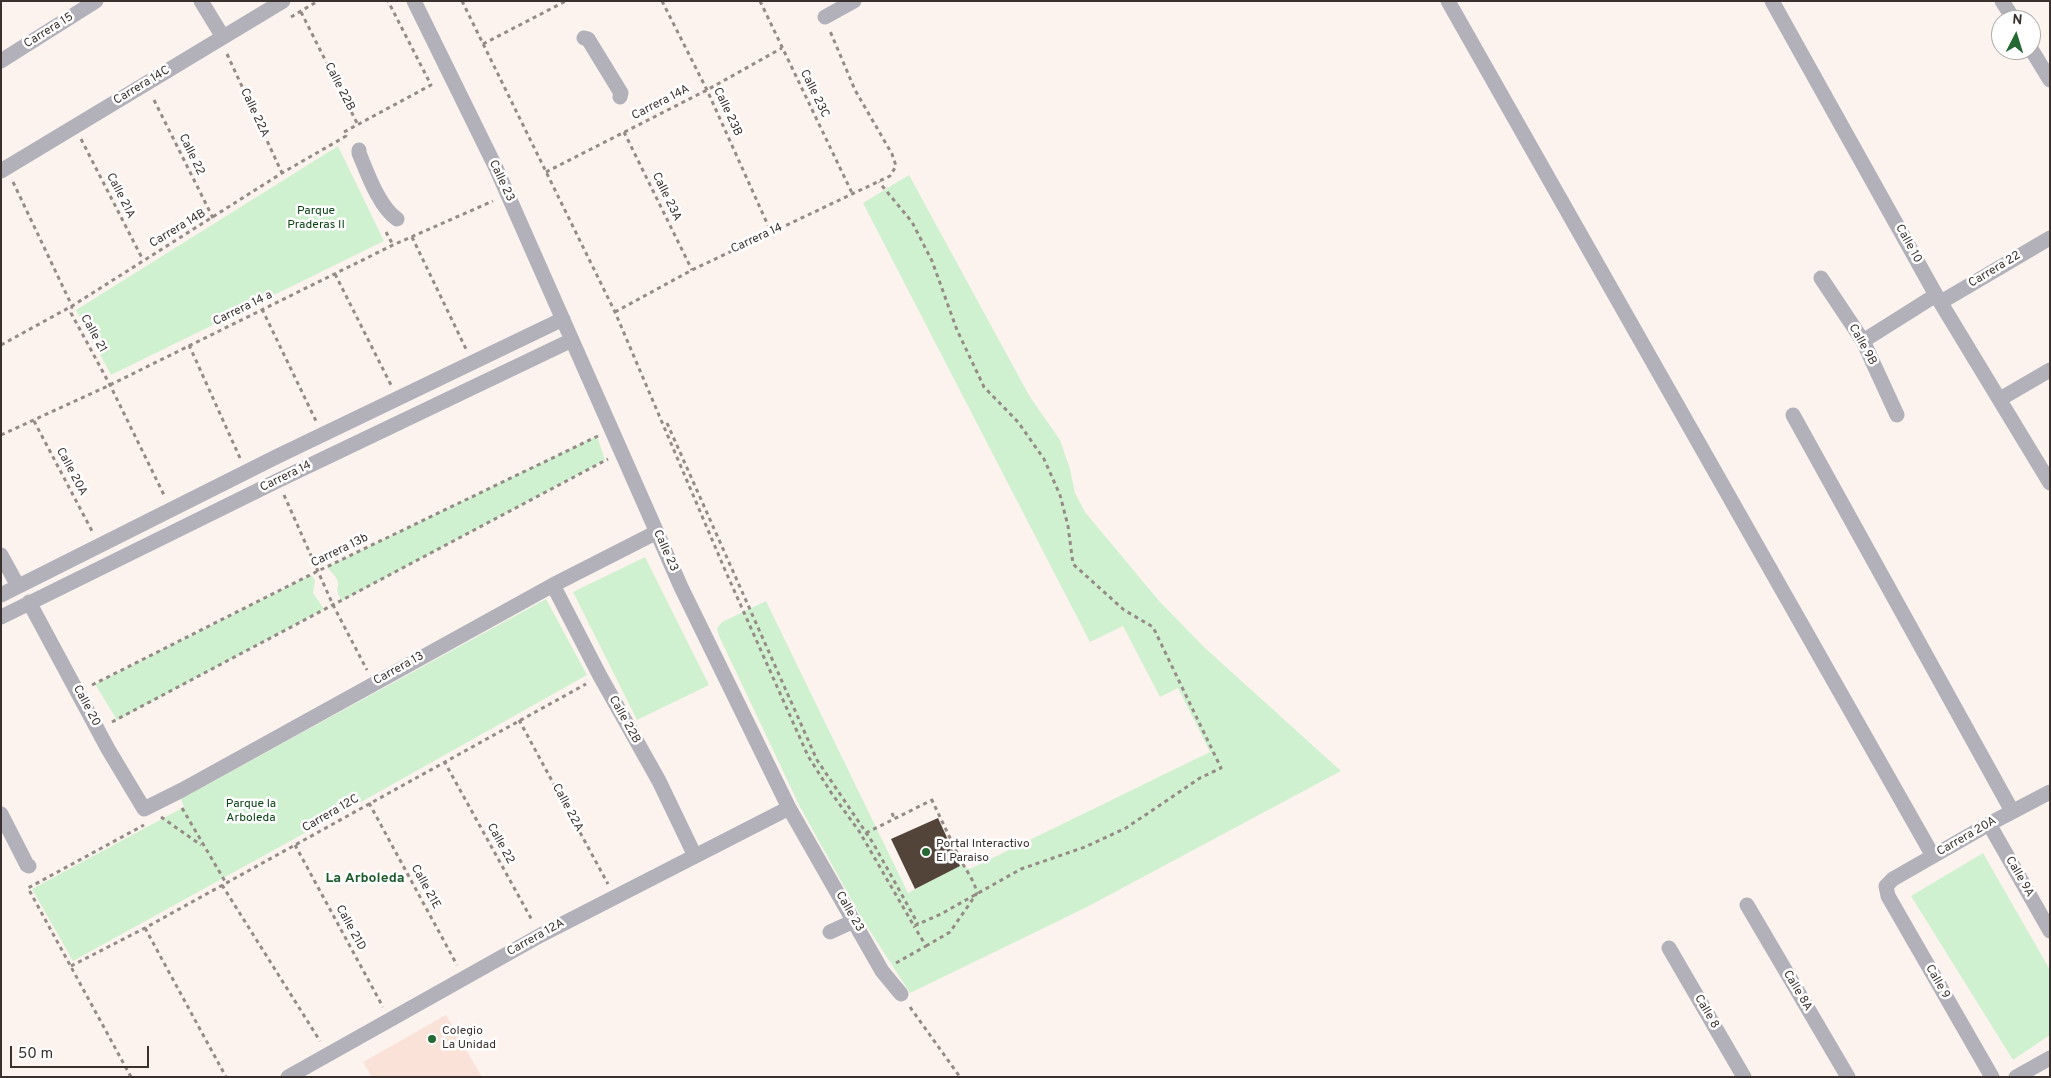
<!DOCTYPE html>
<style>
body{margin:0}
#map{position:relative;width:2051px;height:1078px;overflow:hidden;background:#fcf3ef;font-family:Overpass,sans-serif}
canvas{display:block}
.frame{position:absolute;inset:0;border:2px solid #3a312e;pointer-events:none}
.north{position:absolute;left:1991px;top:10px;width:50px;height:50px;box-sizing:border-box;background:#fff;border:1px solid #b0adab;border-radius:50%;rotate:5deg;font-size:14px;font-weight:700;line-height:20px;text-align:center;color:#3a312e}
.north::after{content:'';display:block;margin:auto;width:18px;height:22px;background:#246833;clip-path:polygon(50% 0,100% 100%,50% 72%,0 100%)}
.scale{position:absolute;left:10px;top:1046px;width:139px;height:22px;box-sizing:border-box;border:2px solid #3a312e;border-top:0;padding-left:6px;font-size:15px;line-height:18px;white-space:nowrap;color:#3a312e;-webkit-text-stroke:4px #fff;paint-order:stroke}
</style>
<div id="map">
<canvas width="2051" height="1078"></canvas>
<div class="frame"></div>
<div class="north">N</div>
<div class="scale">50 m</div>
</div>
<script>
const c = document.querySelector('canvas').getContext('2d');
c.lineJoin = 'round';
function fill(path, color) { c.fillStyle = color; c.fill(path, 'evenodd'); }
function trace(path, color, width, dash) { c.strokeStyle = color; c.lineWidth = width; c.lineCap = dash ? 'butt' : 'round'; c.setLineDash(dash || []); c.stroke(path); }
function label(font, color, halo, rows, align = 'center') {
  c.font = font + ' Overpass,sans-serif'; c.lineWidth = 5; c.setLineDash([]); c.textBaseline = 'middle'; c.strokeStyle = halo; c.fillStyle = color; for (const [text, x, y, turn = 0] of rows) {
    c.save(); c.translate(x, y); c.rotate((+turn || 0) * Math.PI / 180); c.textAlign = isNaN(turn) ? turn : align; if (halo) c.strokeText(text, 0, 0); c.fillText(text, 0, 0); c.restore();
  }
}
fill(new Path2D(`
 M446,1015L482,1077H372L363,1062Z`), '#fbe2d9');
fill(new Path2D(`
 M338,146L384,241L111,375L76,310Z
 M909,175L1030,397L1060,440L1070,469L1075,493L1085,512L1160,602L1205,648L1341,771L1085,908L910,993L861,917L800,807L719,636L717,628L722,622L766,601L908,893L960,865L970,869L1210,752L1178,688L1160,697L1123,626L1090,642L863,203Z
 M597,436L605,460L341,601L337,590C341,579 334,576 327,567Z
 M645,557L709,685L637,720L573,592Z
 M311,575L315,580L313,593L324,609L117,720L95,684Z
 M546,599L587,675L370,797L73,961L32,889L184,807L181,799Z
 M1983,853L2050,970V1035L2013,1060L1911,896Z`), '#d0f1d0');
fill(new Path2D(`
 M938,818L960,866L915,889L891,839Z`), '#524438');
trace(new Path2D(`
 M462,1L615,312L725,570L808,756L832,794L859,831L914,926L941,914L1021,869L1085,847L1126,828L1200,778L1221,768L1153,627L1124,610L1073,564L1068,526L1060,495L1044,459L1018,422L984,387L957,330L932,261L912,222L879,182
 M662,1L707,90L771,232
 M760,1L853,195
 M301,12L358,125
 M291,17L318,1
 M483,44L566,1
 M227,54L282,173
 M154,100L213,218
 M624,132L692,270
 M81,139L143,260
 M546,172L707,90L782,48
 M13,182L72,306L71,313L110,385L164,495
 M386,232L393,245
 M412,237L466,349
 M335,274L391,385
 M262,309L316,421
 M615,312L692,270L890,176L896,166L892,154L855,90L830,31
 M1,345L72,306L282,173L341,139L346,136L344,132L431,85L388,1
 M189,345L240,458
 M34,421L92,531
 M667,423L817,760L873,843L918,924
 M1,435L110,385L393,245L493,201
 M284,495L333,605L367,670
 M92,685L318,571L598,436
 M519,720L608,884
 M112,722L608,459
 M444,761L533,922
 M369,803L457,965
 M182,808L226,883
 M892,813L894,818
 M161,817L201,845
 M866,833L932,800
 M295,845L383,1007
 M222,885L320,1041
 M145,928L226,1077
 M926,946L950,932L977,893L974,883L960,859L930,796
 M896,963L926,946L914,926
 M71,966L145,928L586,684
 M910,1007L960,1077
 M131,1077L28,888L144,825`), '#948b87', 3, [4, 4]);
trace(new Path2D(`
 M201,1L223,37
 M414,1L496,168L681,587L789,808L882,971L901,994
 M1448,1L1933,856
 M1772,1L1936,295L2050,483
 M2002,1L2014,20
 M825,17L854,1
 M584,38L588,39L621,93L620,97
 M2031,49L2050,80
 M1,61L96,1
 M359,150V153C367,172 379,207 397,219
 M1,171L283,1
 M1821,278L1863,341L1897,415
 M1941,302L2050,238
 M1863,341L1936,295
 M2000,399L2050,370
 M1793,415L2012,811
 M1,555L18,586
 M553,585L600,676L659,781L695,856
 M1,595L278,456L563,319
 M29,602L108,749L144,809L182,790L553,585L657,532
 M1,617L277,481L572,340
 M1,814L27,865L29,866
 M1989,824L2050,931
 M1747,905L1848,1077
 M830,932L854,921
 M1669,948L1744,1077
 M288,1077L541,935L789,808
 M1992,1077L1888,896L1886,886L1893,879L1989,824L2050,792
 M2016,1077L2050,1058`), '#b2b1ba', 15);
for (const [x, y, r, color] of [
 [926,852,5,"#246833"],
 [432,1039,5,"#246833"]
]) { const dot = new Path2D(); dot.arc(x, y, r, 0, 2 * Math.PI); c.fillStyle = color; c.fill(dot); trace(dot, '#fff', 2); }
label('12px', '#3a312e', '#fff', [
 ["Carrera 15",49,31,-32],
 ["Carrera 14C",142,86,-31],
 ["Calle 22B",339,87,63],
 ["Calle 23C",814,94,64],
 ["Carrera 14A",661,103,-27],
 ["Calle 23B",727,112,65],
 ["Calle 22A",254,113,65],
 ["Calle 22",191,155,64],
 ["Calle 23",501,181,65],
 ["Calle 21A",120,196,63],
 ["Calle 23A",666,197,64],
 ["Carrera 14B",178,229,-31],
 ["Carrera 14",757,239,-25],
 ["Calle 10",1908,244,61],
 ["Carrera 22",1995,270,-31],
 ["Carrera 14 a",243,309,-26],
 ["Calle 21",93,334,61],
 ["Calle 9B",1862,345,61],
 ["Calle 20A",71,472,62],
 ["Carrera 14",286,477,-26],
 ["Carrera 13b",340,551,-26],
 ["Calle 23",665,551,66],
 ["Carrera 13",399,669,-29],
 ["Calle 20",86,706,62],
 ["Calle 22B",624,720,61],
 ["Calle 22A",567,808,62],
 ["Carrera 12C",331,814,-30],
 ["Carrera 20A",1967,837,-30],
 ["Calle 22",500,844,61],
 ["Calle 9A",2019,877,60],
 ["Calle 21E",425,887,61],
 ["Calle 23",849,912,60],
 ["Calle 21D",350,928,61],
 ["Carrera 12A",536,938,-29],
 ["Calle 9",1937,982,60],
 ["Calle 8A",1797,991,59],
 ["Calle 8",1706,1012,60]
]);
label('12px', '#084313', '#fff', [
 ["Parque",316,212],
 ["Praderas II",316,226],
 ["Parque la",251,805],
 ["Arboleda",251,819]
]);
label('12px', '#3a312e', '#fff', [
 ["Portal Interactivo",936,845],
 ["El Paraiso",936,859],
 ["Colegio",442,1032],
 ["La Unidad",442,1046]
], 'left');
label('bold 14px', '#1c5b2b', '#fff', [
 ["La Arboleda",365,879]
]);
</script>
